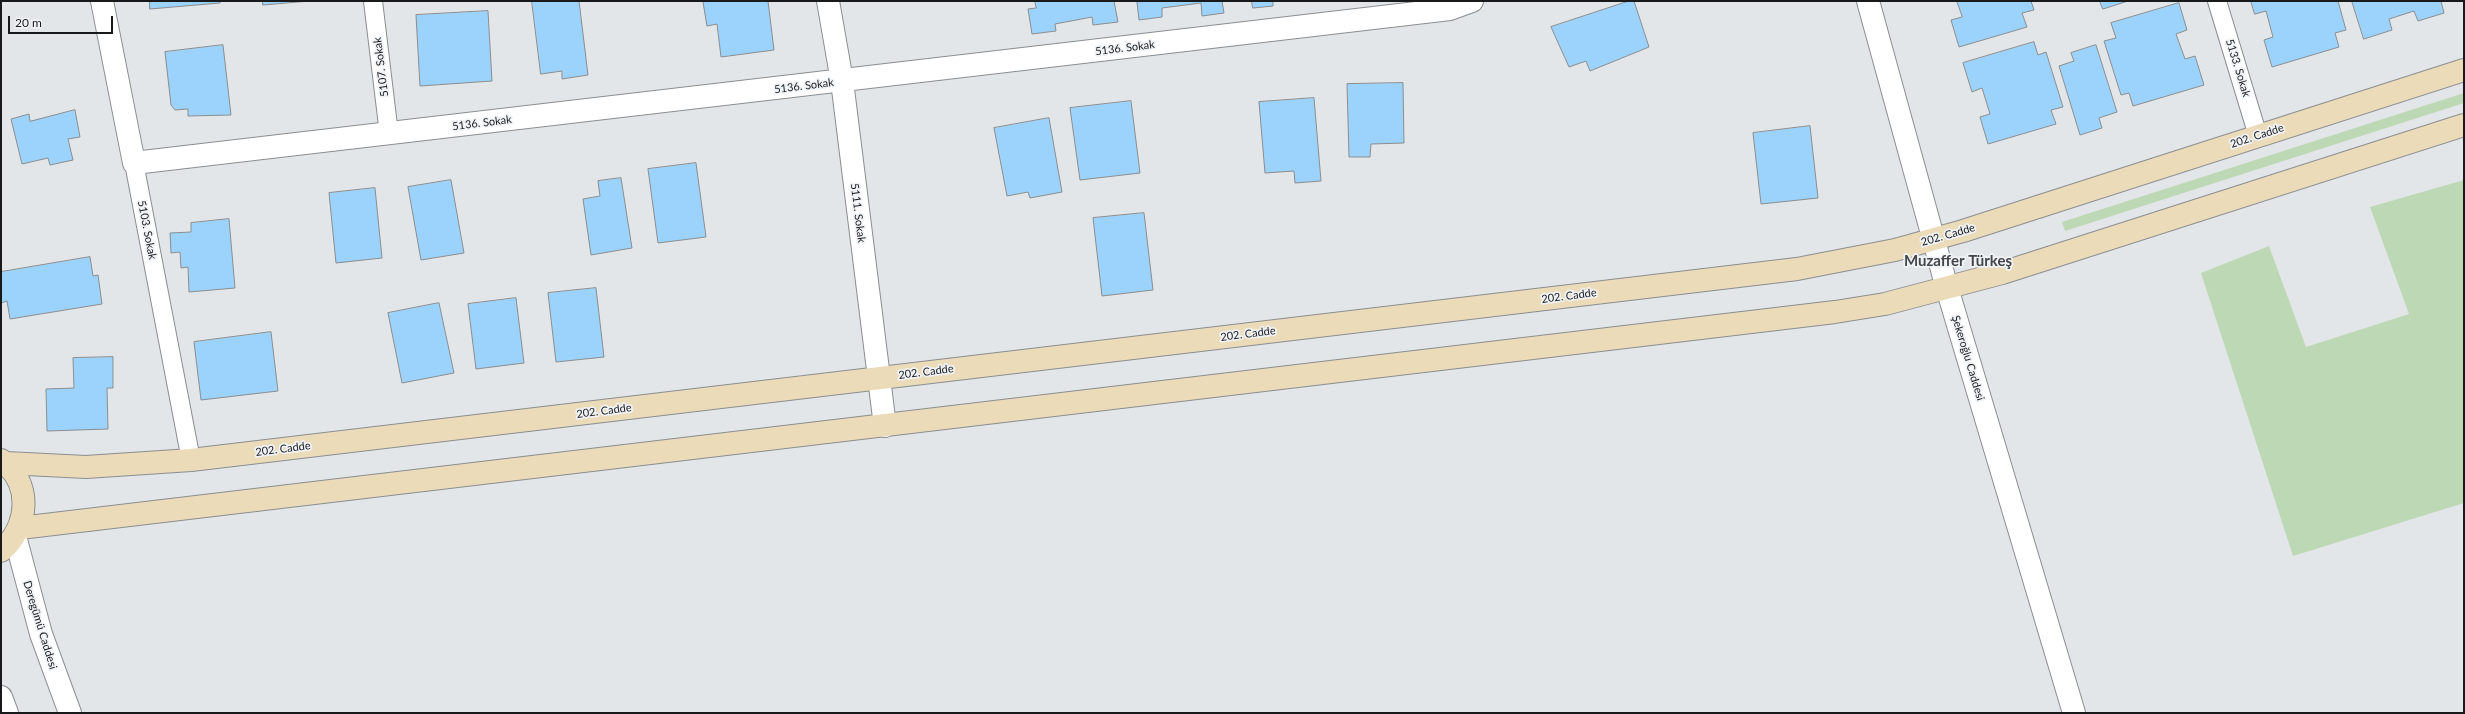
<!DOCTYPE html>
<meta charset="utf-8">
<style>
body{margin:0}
#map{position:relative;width:2465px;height:714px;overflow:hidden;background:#e3e6e9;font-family:Lato,sans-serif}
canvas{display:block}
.frame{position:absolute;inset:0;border:2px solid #18191a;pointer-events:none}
.scale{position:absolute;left:8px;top:16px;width:105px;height:18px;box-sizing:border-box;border:2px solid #18191a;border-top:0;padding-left:5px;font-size:12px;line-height:14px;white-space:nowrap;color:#18191a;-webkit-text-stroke:3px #f0f3f6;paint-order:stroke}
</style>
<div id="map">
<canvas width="2465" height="714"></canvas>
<div class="frame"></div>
<div class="scale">20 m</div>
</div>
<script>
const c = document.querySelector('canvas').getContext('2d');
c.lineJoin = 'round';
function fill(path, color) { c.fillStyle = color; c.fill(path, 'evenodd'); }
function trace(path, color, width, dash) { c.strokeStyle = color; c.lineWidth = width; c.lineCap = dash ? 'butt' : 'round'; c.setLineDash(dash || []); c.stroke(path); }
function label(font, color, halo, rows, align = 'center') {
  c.font = font + ' Lato,sans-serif'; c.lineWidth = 3.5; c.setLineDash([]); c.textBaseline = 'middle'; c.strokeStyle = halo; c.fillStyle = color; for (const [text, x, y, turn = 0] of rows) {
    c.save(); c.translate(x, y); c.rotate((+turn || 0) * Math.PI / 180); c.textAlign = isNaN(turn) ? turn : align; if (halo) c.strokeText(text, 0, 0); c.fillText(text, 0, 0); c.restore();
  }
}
fill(new Path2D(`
 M2464,93V103L2065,231L2062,222Z
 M2464,180V503L2293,556L2201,273L2269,246L2306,347L2409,314L2370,207Z`), '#bdd8b4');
const building = new Path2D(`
 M150,1H220V3L150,9Z
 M263,1H310L263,5Z
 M532,1H579L588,75L562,79V71L541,74Z
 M768,1L774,50L721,57L717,24L707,26L703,2Z
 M1035,1H1114L1118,22L1093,25L1092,17L1055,24L1056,31L1032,34L1028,9L1036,8Z
 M1222,1L1224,13L1202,16L1201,3L1162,8V17L1139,20L1137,2Z
 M1252,1H1273V6L1253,8Z
 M1629,1H1634L1649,47L1590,71L1586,61L1569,67L1551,27Z
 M1957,1H2031L2034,10L2022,13L2027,27L1959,47L1951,20L1962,17Z
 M2100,1H2128L2103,9Z
 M2251,1H2338L2346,30L2335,33L2339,47L2272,67L2264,40L2273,37L2266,11L2255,14Z
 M2352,1H2441L2444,13L2418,21L2414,11L2389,19L2392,30L2364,39Z
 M2179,3L2187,30L2176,34L2185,59L2195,56L2204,85L2133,106L2129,93L2121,95L2104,41L2116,38L2111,23Z
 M488,11L492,81L420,86L416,15Z
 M2034,42L2038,55L2046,52L2063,107L2051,110L2056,124L1988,144L1980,117L1990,114L1982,88L1972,92L1963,63Z
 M223,45L231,115L188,116V109L175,110L171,105L165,52Z
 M2096,45L2117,112L2099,118L2102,128L2080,135L2059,66L2074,61L2071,53Z
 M1403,83L1404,143L1371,144L1370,157H1349L1347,84Z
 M1314,98L1321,181L1295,183L1294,171L1265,173L1259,102Z
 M1131,101L1140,173L1080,180L1070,108Z
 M75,110L80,137L68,139L73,160L50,165L48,158L22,164L11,119L29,114L30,121Z
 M1049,118L1062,192L1030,198L1028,192L1007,196L994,128Z
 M1810,126L1818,198L1761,204L1753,133Z
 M696,163L706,237L658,243L648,169Z
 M621,178L632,248L591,255L583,199L600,196L598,181Z
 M451,180L464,253L421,260L408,187Z
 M375,188L382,258L336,263L329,193Z
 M1144,213L1153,290L1102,296L1093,218Z
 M229,219L235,288L189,292L188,267L181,268L180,252L171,253L170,233L191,232V223Z
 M90,257L93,276L98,275L102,304L10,319L7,301L1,303V272Z
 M596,288L604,357L556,362L548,293Z
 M516,298L524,363L476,369L468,304Z
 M439,303L454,373L402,383L388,313Z
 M271,332L278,391L201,400L194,342Z
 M113,357V388H107L108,429L47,431L46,389L74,388L73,358Z`);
fill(building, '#9cd3fc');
trace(building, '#8a8d8f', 1);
const service = new Path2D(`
 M373,1L389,134
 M2217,1L2258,136
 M134,163L191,460`);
const minor = new Path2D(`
 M102,1L134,163L1450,9L1472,1
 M828,1L842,81L885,426
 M1868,1L1947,288L2074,713`);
const tertiary = new Path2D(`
 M15,536L41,634L70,713
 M1,697L7,713`);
const secondary = new Path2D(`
 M1,460C33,483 29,527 1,551
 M6,463L86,467L191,460L1797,269L1895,250L1963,231L2464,70
 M20,528L1835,312L1885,304L2002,273L2464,125`);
trace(service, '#8b8e91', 20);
trace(minor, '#8b8e91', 24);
trace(tertiary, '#8b8e91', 24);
trace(secondary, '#8b8e91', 24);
trace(service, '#fff', 18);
trace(minor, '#fff', 22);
trace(tertiary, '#fff', 22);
trace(secondary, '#ebdbb8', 22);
label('11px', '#18191a', '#f0f3f6', [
 ["5136. Sokak",1125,48,-7],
 ["5107. Sokak",381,67,-97],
 ["5133. Sokak",2238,68,73],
 ["5136. Sokak",804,86,-7],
 ["5136. Sokak",482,123,-7],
 ["202. Cadde",2257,136,-18],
 ["5111. Sokak",858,213,83],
 ["5103. Sokak",147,230,79],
 ["202. Cadde",1948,235,-16],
 ["202. Cadde",1569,296,-7],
 ["202. Cadde",1248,334,-7],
 ["Şekeroğlu Caddesi",1968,358,73],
 ["202. Cadde",926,372,-7],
 ["202. Cadde",604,411,-7],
 ["202. Cadde",283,449,-7],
 ["Deregümü Caddesi",40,625,73]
]);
label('bold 15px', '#444749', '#f0f3f6', [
 ["Muzaffer Türkeş",1958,261]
]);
</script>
